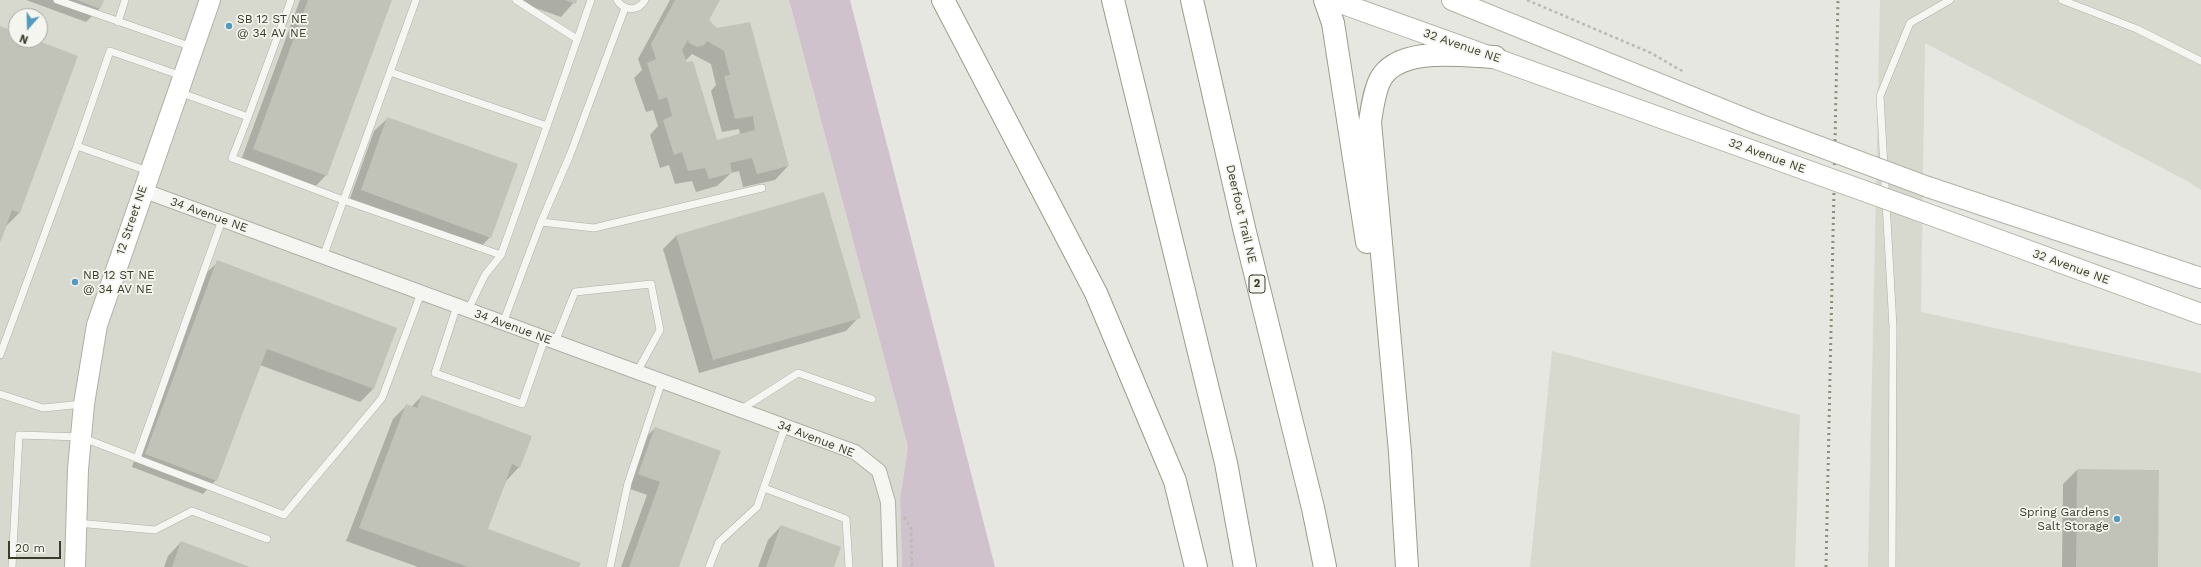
<!DOCTYPE html>
<style>
body{margin:0}
#map{position:relative;width:2201px;height:567px;overflow:hidden;background:#e6e7e0;font-family:"Work Sans",sans-serif}
canvas{display:block}
.north{position:absolute;left:8px;top:8px;width:40px;height:40px;box-sizing:border-box;background:#f4f5ef;border:1px solid #aaaba0;border-radius:50%;rotate:200deg;font-size:11px;font-weight:700;line-height:16px;text-align:center;color:#3a3d2a}
.north::after{content:'';display:block;margin:auto;width:14px;height:18px;background:#529abf;clip-path:polygon(50% 0,100% 100%,50% 72%,0 100%)}
.scale{position:absolute;left:8px;top:541px;width:53px;height:18px;box-sizing:border-box;border:2px solid #3a3d2a;border-top:0;padding-left:5px;font-size:12px;line-height:14px;white-space:nowrap;color:#3a3d2a;-webkit-text-stroke:3px #f4f5ef;paint-order:stroke}
</style>
<div id="map">
<canvas width="2201" height="567"></canvas>
<div class="north">N</div>
<div class="scale">20 m</div>
</div>
<script>
const c = document.querySelector('canvas').getContext('2d');
c.lineJoin = 'round';
function fill(path, color) { c.fillStyle = color; c.fill(path, 'evenodd'); }
function trace(path, color, width, dash) { c.strokeStyle = color; c.lineWidth = width; c.lineCap = dash ? 'butt' : 'round'; c.setLineDash(dash || []); c.stroke(path); }
function label(font, color, halo, rows, align = 'center') {
  c.font = font + ' "Work Sans",sans-serif'; c.lineWidth = 3.5; c.setLineDash([]); c.textBaseline = 'middle'; c.strokeStyle = halo; c.fillStyle = color; for (const [text, x, y, turn = 0] of rows) {
    c.save(); c.translate(x, y); c.rotate((+turn || 0) * Math.PI / 180); c.textAlign = isNaN(turn) ? turn : align; if (halo) c.strokeText(text, 0, 0); c.fillText(text, 0, 0); c.restore();
  }
}
fill(new Path2D(`
 M0,0H789L908,447L900,499L902,567H0ZM16,16H40V40H16Z
 M1880,0H2201V190L2187,181L1925,43L1921,312L2201,373V567H1868Z
 M1552,351L1800,415L1795,567H1530Z`), '#d7d9ce');
fill(new Path2D(`
 M789,0H850L995,567H902L900,499L908,447Z`), '#d0c2cd');
fill(new Path2D(`
 M26,0H102L100,8L86,22Z
 M300,0H391L326,175L313,189L240,163Z
 M513,0H576L561,17Z
 M670,0H719L708,20L788,166L775,180L743,187L739,171L731,173L717,186L696,192L692,181L675,184L669,165L660,168L650,135L658,126L653,110L646,112L634,78L642,70L638,59ZM692,54L711,64L716,85L711,91L722,132L739,129L740,134L716,141L685,61Z
 M0,27L16,33V40H34L20,212L6,226L0,241Z
 M388,118L490,237L477,251L348,204L374,131Z
 M677,235L859,317L846,331L699,373L663,249Z
 M218,262L396,328L373,389L360,402L260,365L216,480L203,494L132,467L204,275Z
 M422,396L519,467L506,481L487,529L578,567H418L346,541L393,419L407,405L411,407Z
 M655,428L678,567H621L647,495L625,487L641,442Z
 M2077,470L2158,471L2157,567H2062L2063,484Z
 M781,526L833,567H758L768,540Z
 M181,542L248,567H164L168,556Z`), '#0003');
fill(new Path2D(`
 M77,0H104L100,9Z
 M308,0H392L327,176L253,149Z
 M565,0H577L576,4Z
 M675,0H720L709,20L717,28L750,22L789,166L757,174L752,158L730,163L732,173L709,179L705,168L688,171L682,152L674,155L663,120L672,116L667,97L659,100L647,63L656,59L651,44ZM688,40L689,43L697,47L704,45L707,41L724,51L730,75L724,76L735,119L753,116L755,130L717,140L693,61L687,62L682,50Z
 M0,26L16,32V40H36L78,56L20,213L12,210L0,243Z
 M387,117L518,164L491,238L361,190Z
 M824,192L861,318L713,360L676,235Z
 M217,260L397,328L374,389L267,349L217,481L145,454Z
 M422,395L532,436L520,468L512,464L488,529L581,563L579,567H468L359,528L406,404L417,408Z
 M655,427L721,451L679,567H629L660,482L638,474Z
 M2077,469L2159,470L2158,567H2076Z
 M781,525L841,547L834,567H766Z
 M181,541L250,567H172Z`), '#c2c3b8');
const lane = new Path2D(`
 M57,0L192,47
 M516,0L577,39
 M617,0C624,11 638,12 645,0
 M2062,0L2137,29L2201,61
 M118,22L125,0
 M390,72L547,126L591,0
 M179,92L248,117L291,0
 M248,117L232,158L343,200L501,255L485,275L468,310
 M148,171L77,146L110,51L182,76
 M541,222L570,155L625,8
 M501,255L547,126
 M323,257L416,0
 M457,306L435,373L522,404L545,338
 M503,323L541,222L594,228L762,188
 M555,342L575,292L651,284L660,330L637,372
 M0,355L77,146
 M0,394L43,408L83,404
 M740,410L798,373L872,399
 M137,458L222,220
 M764,488L846,519L849,567
 M77,523L155,530L192,511L267,539
 M12,567L19,435L81,437L284,515L382,398L421,293
 M610,567L628,483L662,381
 M709,567L719,542L757,507L785,427
 M1892,567L1893,327L1880,96L1910,23L1950,0`);
const street = new Path2D(`
 M142,190L855,452L879,471L888,502L890,567`);
const secondary = new Path2D(`
 M1332,0L1756,152
 M1452,0L1756,123
 M1928,187L2201,278
 M1928,214L2201,314
 M75,567L78,469L84,404L97,325L210,0`);
const highway = new Path2D(`
 M943,0L1096,293L1175,481L1196,567
 M1113,0L1226,463L1245,567
 M1192,0L1244,228L1313,508L1325,567
 M1325,0L1333,23L1367,242
 M1407,567L1400,452L1370,122C1372,108 1374,93 1380,80C1398,45 1463,56 1495,57`);
trace(lane, '#afb1a6', 8);
trace(street, '#afb1a6', 16);
trace(secondary, '#afb1a6', 22);
trace(highway, '#9a9c89', 24);
trace(new Path2D(`
 M1527,0L1651,53L1684,72
 M904,517L911,528L912,567`), '#b9bbb2', 2.5, [3, 3]);
trace(lane, '#f5f6f2', 7);
trace(street, '#f5f6f2', 14);
trace(secondary, '#fff', 20);
trace(highway, '#fff', 22);
trace(new Path2D(`
 M1826,567L1838,0`), '#8d8f7b', 3, [2, 4]);
const secondaryBridge = new Path2D(`
 M1756,123L1928,187
 M1756,152L1928,214`);
trace(secondaryBridge, '#afb1a6', 22, []);
trace(secondaryBridge, '#fff', 20);
for (const [x, y, r, color] of [
 [229,26,4,"#529abf"],
 [75,282,4,"#529abf"],
 [2117,519,4,"#529abf"]
]) { const dot = new Path2D(); dot.arc(x, y, r, 0, 2 * Math.PI); c.fillStyle = color; c.fill(dot); trace(dot, '#f4f5ef', 1.5); }
for (const [x, y, w] of [
 [1257,284,16]
]) { const box = new Path2D(); box.roundRect(x - w / 2, y - 9, w, 18, 3); c.fillStyle = '#f4f5ef'; c.fill(box); trace(box, '#3a3d2a', 1); }
label('bold 11px', '#3a3d2a', null, [
 ["2",1257,284]
]);
label('12px', '#3a3d2a', '#f4f5ef', [
 ["SB 12 ST NE",237,19],
 ["@ 34 AV NE",237,33],
 ["NB 12 ST NE",83,275],
 ["@ 34 AV NE",83,289],
 ["Spring Gardens",2109,512,"right"],
 ["Salt Storage",2109,526,"right"]
], 'left');
label('12px', '#3a3d2a', '#f4f5ef', [
 ["32 Avenue NE",1462,46,19],
 ["32 Avenue NE",1767,156,20],
 ["Deerfoot Trail NE",1241,214,77],
 ["34 Avenue NE",209,215,20],
 ["12 Street NE",132,220,-71],
 ["32 Avenue NE",2071,267,20],
 ["34 Avenue NE",513,327,20],
 ["34 Avenue NE",816,439,21]
]);
</script>
